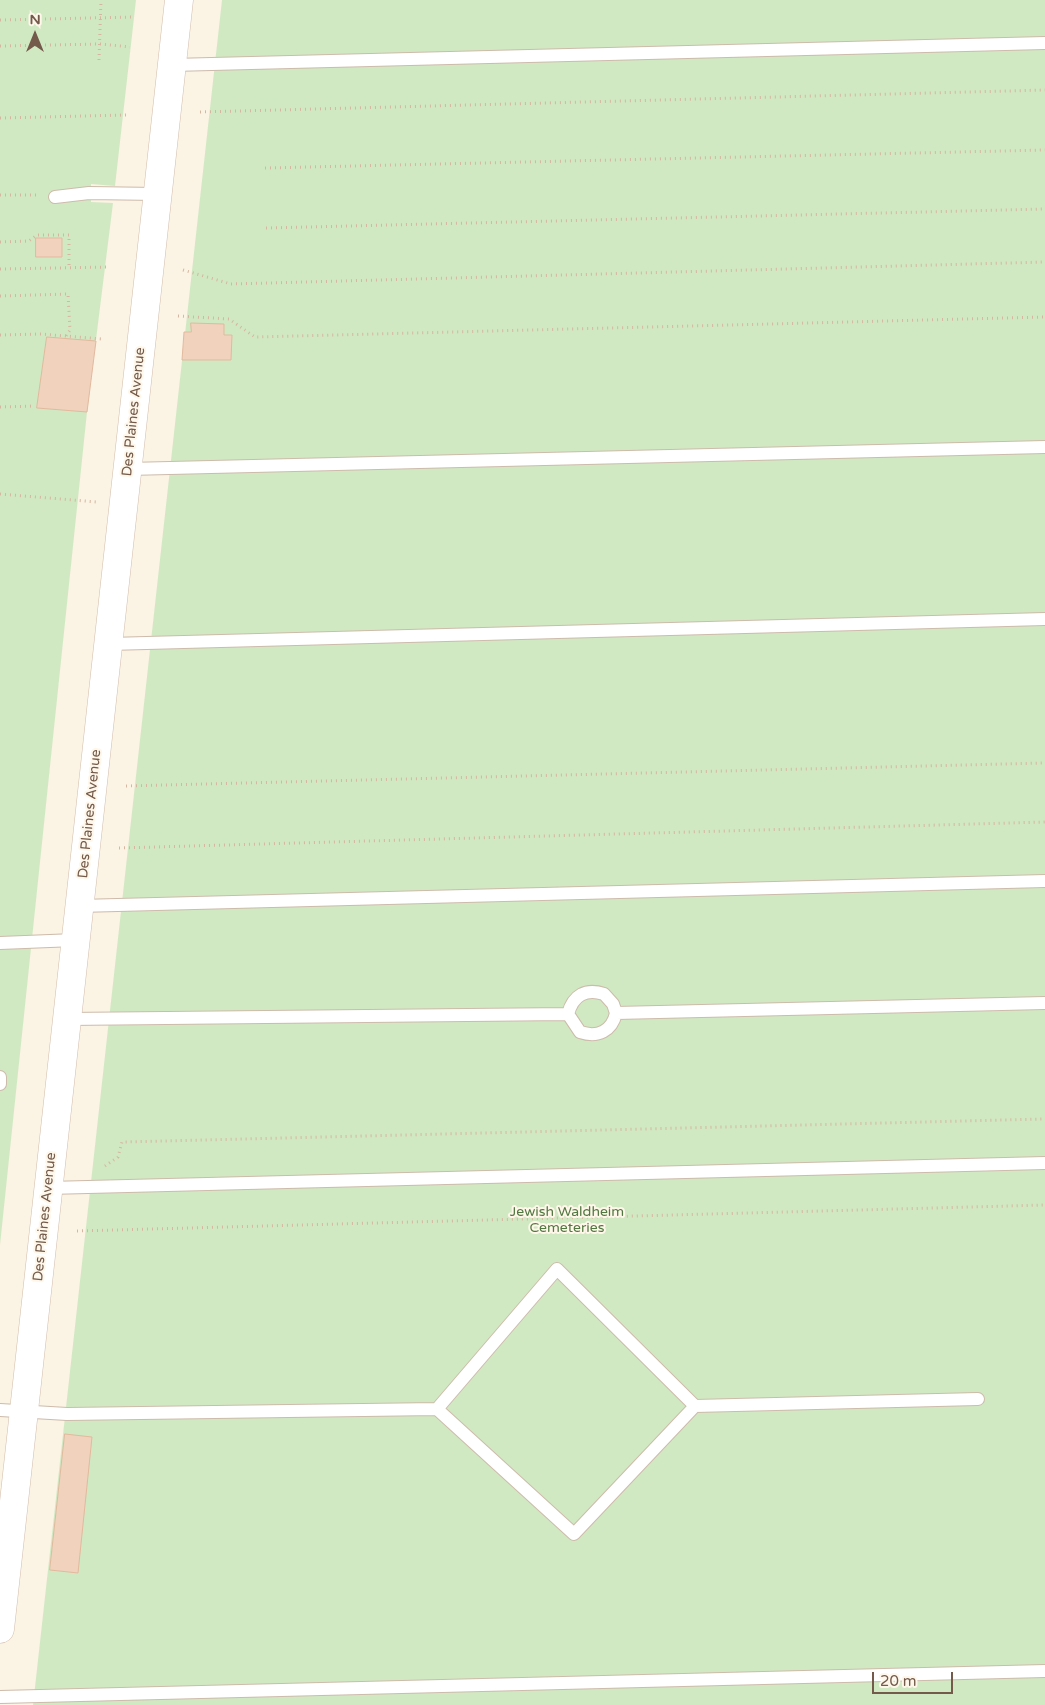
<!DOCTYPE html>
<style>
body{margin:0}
#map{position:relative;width:1045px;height:1705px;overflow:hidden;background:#fbf3e4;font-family:"Varela Round",sans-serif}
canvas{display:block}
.north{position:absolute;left:10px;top:10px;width:50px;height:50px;-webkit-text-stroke:4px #fef7ea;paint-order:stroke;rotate:0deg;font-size:14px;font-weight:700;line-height:20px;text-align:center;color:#735a4b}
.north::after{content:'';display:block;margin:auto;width:18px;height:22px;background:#735a4b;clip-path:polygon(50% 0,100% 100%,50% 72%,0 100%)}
.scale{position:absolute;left:872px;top:1672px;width:81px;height:22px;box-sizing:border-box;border:2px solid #735a4b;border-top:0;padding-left:6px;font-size:15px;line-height:18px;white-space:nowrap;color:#735a4b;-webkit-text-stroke:4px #fef7ea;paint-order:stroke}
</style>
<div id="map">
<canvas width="1045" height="1705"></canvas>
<div class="north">N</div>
<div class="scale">20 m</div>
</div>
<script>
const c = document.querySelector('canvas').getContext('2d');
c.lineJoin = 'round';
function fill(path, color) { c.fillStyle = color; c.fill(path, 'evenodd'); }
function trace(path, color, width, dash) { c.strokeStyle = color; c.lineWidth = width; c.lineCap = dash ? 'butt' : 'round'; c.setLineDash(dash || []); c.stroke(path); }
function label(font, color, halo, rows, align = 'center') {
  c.font = font + ' "Varela Round",sans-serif'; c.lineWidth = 4; c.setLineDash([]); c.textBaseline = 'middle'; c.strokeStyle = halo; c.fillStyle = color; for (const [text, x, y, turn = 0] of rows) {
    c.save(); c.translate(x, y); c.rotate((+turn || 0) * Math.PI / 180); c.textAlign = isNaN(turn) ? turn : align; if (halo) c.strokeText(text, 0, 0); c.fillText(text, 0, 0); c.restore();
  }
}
fill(new Path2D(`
 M0,0H136L115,186L91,184V202L113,203L87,412L0,1245Z
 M222,0H1045V1705H33Z`), '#d1e9c3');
const building = new Path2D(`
 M36,238H62V257H36Z
 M191,323L224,324V335H232L231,360H182L184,332H191Z
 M47,337L96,341L87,412L37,408Z
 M65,1434L92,1437L78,1573L50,1570Z`);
fill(building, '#f0d2bd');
trace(building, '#e2b99e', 1);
const service = new Path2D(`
 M172,65L1045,43
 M55,197L89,193L157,194
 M128,469L1045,447
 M109,644L1045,619
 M79,906L1045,881
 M0,943L75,940
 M568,1014C573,995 586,988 604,994L613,1004L616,1013
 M66,1019L568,1014L580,1032C598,1038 612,1031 616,1013L1045,1003
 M0,1077V1084
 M48,1188L1045,1163
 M437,1409L557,1269L695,1406
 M0,1410L67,1414L437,1409L574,1534L695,1406L978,1399
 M0,1697L1045,1671`);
const secondary = new Path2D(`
 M0,1629L179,0`);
trace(service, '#cdbbab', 14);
trace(secondary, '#d1bdab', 29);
trace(new Path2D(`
 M0,20L134,17
 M0,46L100,44L130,47
 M99,60L101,0
 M200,112L1045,90
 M0,118L126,115
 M265,168L1045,150
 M0,195H37
 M266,228L1045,209
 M0,242L29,241L37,235H69V267
 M0,269L109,267
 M183,270L231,284L1045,262
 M0,296L68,294L70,330L66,336
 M178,316L229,319L255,337L1045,317
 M0,335L41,334L102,339
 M0,407L35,406
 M0,494L97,502
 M126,786L1045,763
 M119,848L1045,822
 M105,1166L118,1157L122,1142L1045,1119
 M77,1231L1045,1205`), '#d5b6a0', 3, [1, 4]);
trace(service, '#fff', 12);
trace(secondary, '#fff', 28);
label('14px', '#735a4b', '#fef7ea', [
 ["Des Plaines Avenue",134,412,-84],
 ["Des Plaines Avenue",90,814,-84],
 ["Des Plaines Avenue",45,1217,-84]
]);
label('14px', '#527842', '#fef7ea', [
 ["Jewish Waldheim",567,1212],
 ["Cemeteries",567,1228]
]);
</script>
